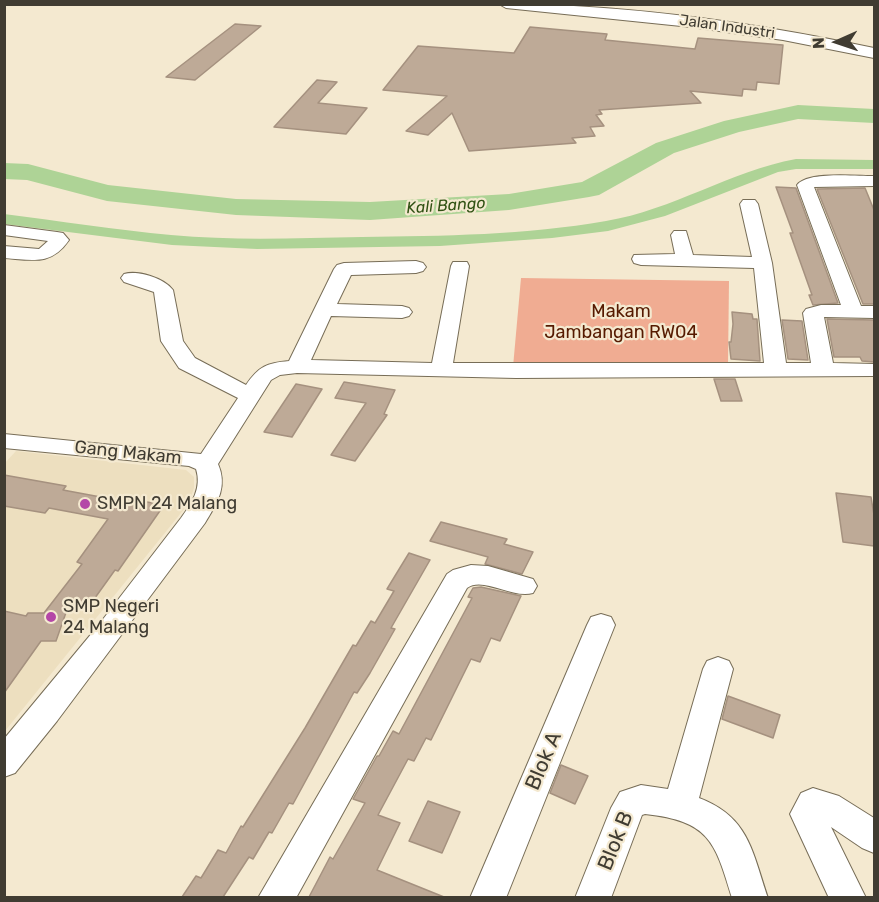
<!DOCTYPE html>
<style>
body{margin:0}
#map{position:relative;width:879px;height:902px;overflow:hidden;background:#f4e9d0;font-family:Rubik,sans-serif}
canvas{display:block}
.frame{position:absolute;inset:0;border:6px solid #403c32;pointer-events:none}
.north{position:absolute;left:807px;top:12px;width:60px;height:60px;-webkit-text-stroke:4px #f4e9d0;paint-order:stroke;rotate:267deg;font-size:16px;font-weight:700;line-height:24px;text-align:center;color:#403c32}
.north::after{content:'';display:block;margin:auto;width:21px;height:27px;background:#403c32;clip-path:polygon(50% 0,100% 100%,50% 72%,0 100%)}
</style>
<div id="map">
<canvas width="879" height="902"></canvas>
<div class="frame"></div>
<div class="north">N</div>
</div>
<script>
const c = document.querySelector('canvas').getContext('2d');
c.lineJoin = 'round';
function fill(path, color) { c.fillStyle = color; c.fill(path, 'evenodd'); }
function trace(path, color, width, dash) { c.strokeStyle = color; c.lineWidth = width; c.lineCap = dash ? 'butt' : 'round'; c.setLineDash(dash || []); c.stroke(path); }
function label(font, color, halo, rows, align = 'center') {
  c.font = font + ' Rubik,sans-serif'; c.lineWidth = 4.5; c.setLineDash([]); c.textBaseline = 'middle'; c.strokeStyle = halo; c.fillStyle = color; for (const [text, x, y, turn = 0] of rows) {
    c.save(); c.translate(x, y); c.rotate((+turn || 0) * Math.PI / 180); c.textAlign = isNaN(turn) ? turn : align; if (halo) c.strokeText(text, 0, 0); c.fillText(text, 0, 0); c.restore();
  }
}
fill(new Path2D(`
 M16,451L186,470L194,477V488L189,503L5,731L4,464Z`), '#eddfbf');
fill(new Path2D(`
 M521,278L729,281L728,364L513,367Z`), '#f0ac92');
fill(new Path2D(`
 M796,159L874,160V169H796L778,172L665,216L608,231L552,238L440,246L257,249L172,245L4,224V214C60,221 116,230 171,235C235,241 298,238 362,237C443,236 526,235 606,221C673,210 730,171 796,159Z`), '#aed396');
fill(new Path2D(`
 M798,105L874,109V123L798,119L739,132L674,153L599,195L589,197L509,210L370,220L236,215L107,201L27,180L4,179V163L28,164L108,185L236,199L370,202L509,194L582,182L656,143L724,121Z`), '#aed396');
const building = new Path2D(`
 M235,24L261,26L195,80L166,77Z
 M530,27L607,34L605,40L695,49L698,38L783,45L779,84L757,82L756,90L743,89L742,96L690,91L701,103L599,110L602,114L596,115L604,126L590,127L595,136L572,138L576,143L469,151L452,113L428,135L406,131L447,96L383,90L418,46L514,53Z
 M317,80L337,82L318,103L367,108L346,134L274,127Z
 M776,187L796,188L838,303L813,305L809,295H812L790,233H793Z
 M865,188L874,210V304H863L817,189Z
 M732,312L752,314L753,319H757L760,361L731,359L729,342H731L733,324Z
 M827,319L874,320V362L862,361L860,357H834Z
 M782,320L802,321L808,360L788,359Z
 M714,379H735L742,401H721Z
 M344,382L395,390L384,414L387,415L355,461L331,455L366,403L335,398Z
 M296,384L322,389L292,437L264,432Z
 M4,475L66,486L63,490L122,501L124,498L164,505L118,571L115,570L87,609L69,604L56,641H41L4,693V611L26,616L28,613H44L82,564L77,562L108,519L49,508L45,513L4,506Z
 M836,493L871,497L874,515V546L843,542Z
 M441,522L507,539L504,544L533,552L522,574L485,564L488,557L430,541Z
 M409,553L430,560L391,628L395,629L370,673L357,693L354,692L293,804L289,803L272,833L269,832L253,859L249,857L223,897H182L196,876L201,878L218,850L226,853L241,826L243,827L305,728L353,645L356,646L371,621L375,623L394,591L387,589Z
 M481,587L521,596L500,641L491,638L480,662L471,659L431,740L426,738L414,761L408,759L378,815L400,823L377,870L444,897H309L330,857L333,859L365,803L353,799L377,756H379L393,731L399,734L472,598L468,597L473,588Z
 M728,696L780,715L773,738L722,719Z
 M561,765L588,776L575,804L550,793Z
 M428,801L460,812L442,853L409,841Z`);
fill(building, '#beaa97');
trace(building, '#a5917f', 1.5);
const minor = new Path2D(`
 M874,176V186L814,187L861,306H874V318L824,317L833,363L874,364V376L516,378L297,373L280,375L271,380L218,464C228,487 217,503 205,523L57,721L15,773L4,777V739L97,627L181,518C192,503 202,488 196,469L189,466L4,448V434L201,454L238,398L179,368L161,341L154,292L124,282L121,278L124,274C138,270 164,278 173,290L183,341L195,358L246,385C259,366 267,363 289,361L334,269L337,265L344,263L416,261L423,263L426,267L423,271L416,273L351,275L337,304L402,306L409,308L412,312L409,316L402,318L331,316L311,360L432,363L451,266L453,262H467L469,266L453,363H764L754,268L641,265L634,263L632,259L634,255L675,254L671,235L674,231H686L693,255L752,257L740,204L743,200H755L758,204L772,263L786,363H811L803,313L806,309L821,305H841L797,185C807,171 856,176 874,176Z
 M4,225L57,232L63,233L69,240C51,266 33,260 4,258V246L39,249L48,241L4,235Z
 M471,565L488,566L533,579L537,586L533,593C512,599 483,576 467,588L296,898H258L447,574L453,570Z
 M601,614L611,617L615,625L506,898H470L587,625L591,617Z
 M718,657L729,661L733,669L699,798C749,817 752,851 768,898H732C715,842 710,821 645,814L642,815L611,898H575L611,808L620,792L641,785L668,789L703,669L707,661Z
 M813,788L839,796L874,818V853L862,848L831,827L866,898H829L790,814L801,793Z`);
const tertiary = new Path2D(`
 M499,4C625,4 751,22 874,48V58L783,40L691,27L506,8Z`);
trace(minor, '#776d57', 2);
trace(tertiary, '#776d57', 2);
fill(minor, '#fff');
fill(tertiary, '#fff');
for (const [x, y, r, color] of [
 [85,504,6,"#b447a7"],
 [51,617,6,"#b447a7"]
]) { const dot = new Path2D(); dot.arc(x, y, r, 0, 2 * Math.PI); c.fillStyle = color; c.fill(dot); trace(dot, '#f4e9d0', 2); }
label('15px', '#403c32', '#f4e9d0', [
 ["Jalan Industri",727,27,8]
]);
label('italic 16px', '#305113', '#f4e9d0', [
 ["Kali Bango",446,206,-4]
]);
label('18px', '#561a00', '#f4e9d0', [
 ["Makam",621,312],
 ["Jambangan RW04",621,333]
]);
label('18px', '#403c32', '#f4e9d0', [
 ["Gang Makam",128,453,6]
]);
label('18px', '#403c32', '#f4e9d0', [
 ["SMPN 24 Malang",97,504],
 ["SMP Negeri",63,607],
 ["24 Malang",63,628]
], 'left');
label('21px', '#403c32', '#f4e9d0', [
 ["Blok A",544,761,-67],
 ["Blok B",616,841,-68]
]);
</script>
